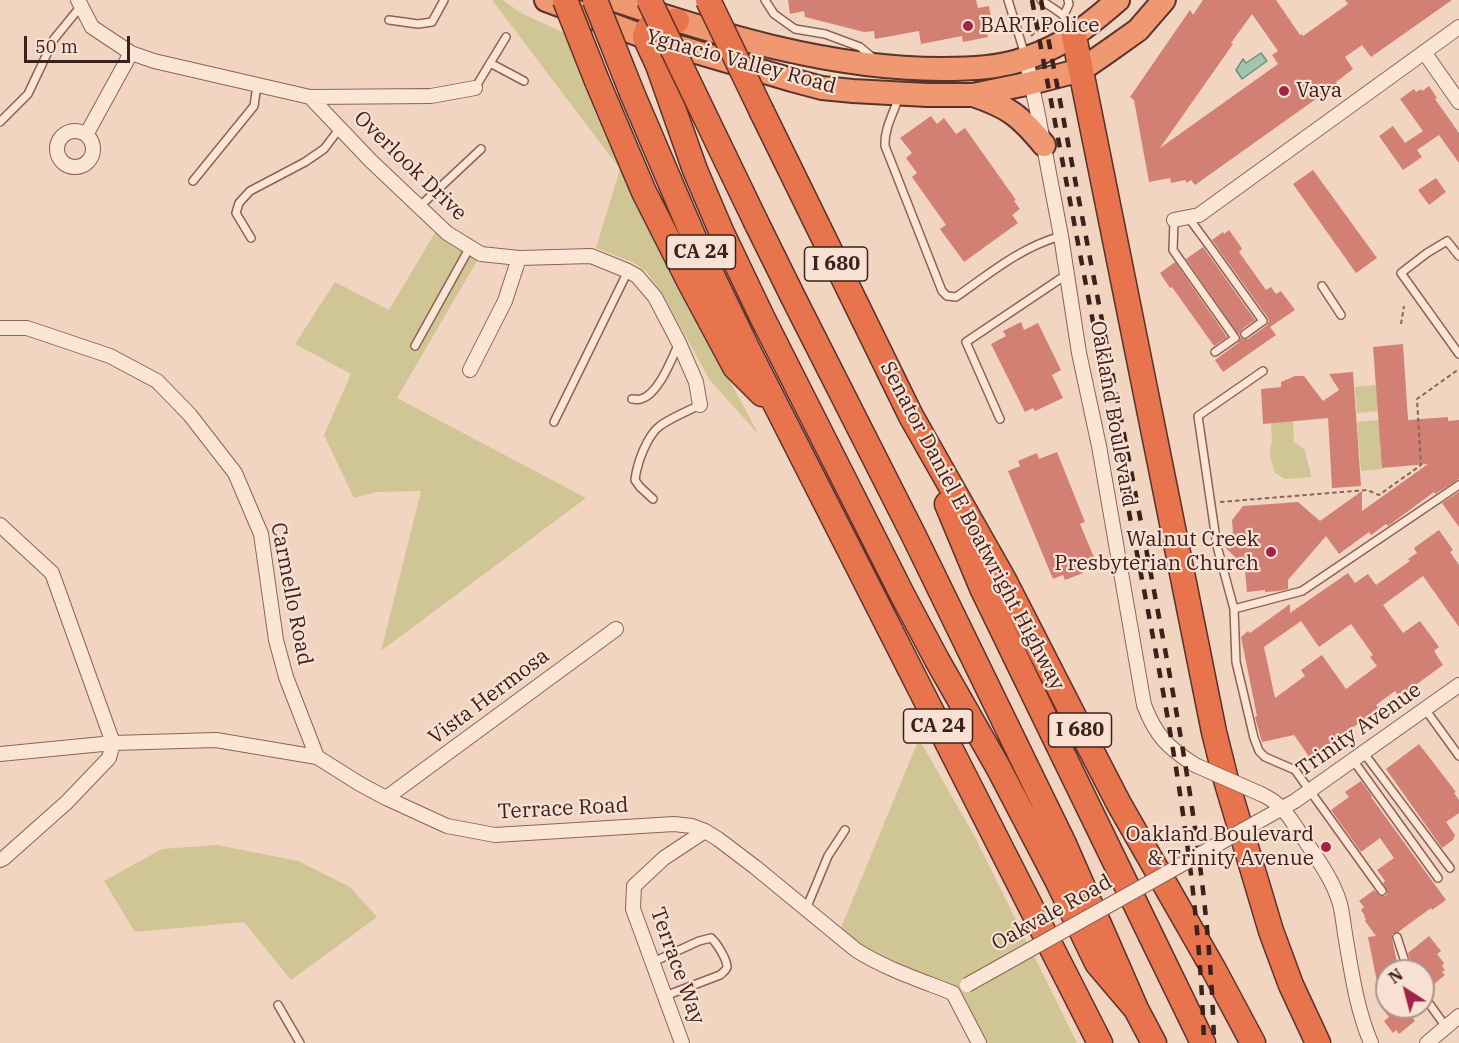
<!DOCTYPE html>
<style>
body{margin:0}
#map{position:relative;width:1459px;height:1043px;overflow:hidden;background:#f1d5c1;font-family:"IBM Plex Serif",serif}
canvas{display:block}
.north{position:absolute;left:1375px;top:959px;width:60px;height:60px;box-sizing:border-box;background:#f8e1d2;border:2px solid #ac958a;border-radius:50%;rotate:324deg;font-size:16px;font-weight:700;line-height:24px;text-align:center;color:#3b221d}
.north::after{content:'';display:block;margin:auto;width:21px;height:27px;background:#a02349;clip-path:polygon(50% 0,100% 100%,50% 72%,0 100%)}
.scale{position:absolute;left:24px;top:36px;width:106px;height:27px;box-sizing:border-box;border:3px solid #3b221d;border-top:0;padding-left:8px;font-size:18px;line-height:21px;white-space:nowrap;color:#3b221d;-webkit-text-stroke:4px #f8e1d2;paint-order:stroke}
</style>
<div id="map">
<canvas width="1459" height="1043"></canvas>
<div class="north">N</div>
<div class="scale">50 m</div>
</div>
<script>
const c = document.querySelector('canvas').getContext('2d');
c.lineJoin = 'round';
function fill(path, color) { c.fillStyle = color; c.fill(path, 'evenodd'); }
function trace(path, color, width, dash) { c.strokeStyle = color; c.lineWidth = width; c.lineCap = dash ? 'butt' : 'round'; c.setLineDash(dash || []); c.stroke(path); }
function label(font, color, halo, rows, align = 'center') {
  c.font = font + ' "IBM Plex Serif",serif'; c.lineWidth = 4.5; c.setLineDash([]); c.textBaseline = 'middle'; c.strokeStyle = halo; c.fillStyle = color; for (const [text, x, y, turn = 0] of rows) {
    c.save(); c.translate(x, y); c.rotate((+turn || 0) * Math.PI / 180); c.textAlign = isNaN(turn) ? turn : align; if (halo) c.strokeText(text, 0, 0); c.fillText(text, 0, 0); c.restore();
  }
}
fill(new Path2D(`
 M492,0H503L521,13L564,33C581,79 599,124 620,168C662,259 712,347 759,435L709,379L663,295L646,271L632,262L596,248L620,169Z
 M439,226L481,254L397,398L586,498L381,651L421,491L376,492L354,498L324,435L351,374L295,344L335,282L389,310Z
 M1376,385L1378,411L1357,413L1355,387Z
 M1379,420L1382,469L1361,471L1357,422Z
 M1293,421L1294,442L1305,450C1306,460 1310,466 1311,477L1285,479L1275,473L1270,457V447L1272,443L1271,423Z
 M919,739L975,837L1077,1043H980L953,993L838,935Z
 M217,845L298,861L350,887L377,917L291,980L244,922L135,932L104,881L162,849Z`), '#d0c594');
const water = new Path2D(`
 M1261,53L1267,61L1242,79L1236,70L1243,59L1246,63Z`);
fill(water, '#a4c3b1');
trace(water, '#6a927c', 1.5);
fill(new Path2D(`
 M788,0H976L978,8L989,6L991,19L985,20L988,37L963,42L962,36L921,44L919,31L875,39L874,31L864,32L805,17L804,11L790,14Z
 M1203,0H1276L1300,35L1302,34L1303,36L1348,4L1345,0H1452L1371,57L1362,45L1345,57L1353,69L1336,82L1337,84L1195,185L1191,180L1187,183L1185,180L1171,183L1170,178L1149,182L1134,100L1130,97L1190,10L1193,15ZM1252,14L1278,51L1272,55L1278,64L1160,148L1233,44L1231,43Z
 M1429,86L1437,98L1435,99L1459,133V163L1439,135L1417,150L1422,157L1403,170L1379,136L1393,126L1405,143L1423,131L1400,99L1414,89L1416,92L1421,89L1422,91Z
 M931,116L937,124L944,118L956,134L965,128L1016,200L1014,201L1020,209L1012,215L1018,223L964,262L940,229L946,225L912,177L917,173L906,158L912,153L900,138Z
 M1313,170L1377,258L1356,273L1293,184Z
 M1436,178L1446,192L1429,205L1418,190Z
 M1229,230L1241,247L1242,249L1239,252L1266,290L1271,287L1276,294L1281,291L1295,310L1270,327L1276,335L1223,372L1215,360L1238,343L1240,337L1243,339H1248L1266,326L1269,321L1268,318L1212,240L1223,232L1224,234Z
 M1203,247L1255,320L1242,329L1239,335L1186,259Z
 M1175,262L1227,337L1214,346L1172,287L1170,288L1160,273Z
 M1021,322L1024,330L1038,323L1061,370L1052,375L1063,398L1035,411L1033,408L1025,412L991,344L1006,336L1003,331Z
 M1403,344L1408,420L1448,417V421L1459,420V479L1435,494L1434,492L1388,526L1386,524L1371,535L1369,532L1339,554L1326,536L1288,580V589L1278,591L1265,592V590L1247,592L1245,570L1235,561V557L1225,547L1224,542L1233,532L1232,520L1243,506L1298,502L1320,521L1362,491V511L1428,464L1382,468L1373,347Z
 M1353,372L1361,486L1332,488L1328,418L1263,424L1261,389L1281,387V382L1295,376H1304L1323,401L1339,390L1329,374Z
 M1057,452L1085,522L1080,524L1096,562L1081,568L1083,573L1065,580L1063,575L1053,579L1008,471L1020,466L1018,461L1037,453L1039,459Z
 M1459,492V527L1442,503Z
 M1439,530L1453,550L1450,552L1459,565V627L1423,576L1383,605L1403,633L1420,621L1439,647L1434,651L1443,665L1399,697L1395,691L1376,705L1378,708L1366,718L1310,758L1294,735L1262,742L1255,717L1257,716L1241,637L1248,631L1250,633L1290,604V613L1348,573L1355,583L1368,574L1376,585L1410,561L1408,559L1417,553L1414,548ZM1301,621L1319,647L1351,624L1373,655L1370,657L1377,666L1346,689L1322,655L1301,670L1305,676L1275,698L1264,647Z
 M1419,744L1456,792L1454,793L1459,800V813L1446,822L1455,835L1453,840L1442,848L1386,769Z
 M1361,781L1372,796L1371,797L1446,900L1432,910L1431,908L1398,932L1392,934V938L1397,963L1399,961L1402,971H1387V1006L1382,1007L1368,937L1376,936L1365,921L1366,919L1364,917L1365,916L1361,910L1364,907L1359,901L1374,890L1380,896H1385L1387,894V890L1383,883L1385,881L1377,870L1394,858L1380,838L1361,852L1331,810L1349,797L1345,792Z
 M1429,936L1441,951L1437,954L1444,963L1442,966L1445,970L1442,972L1445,975L1428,989L1423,982V971H1414L1408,953Z
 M1381,1007H1406L1414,1017L1413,1018L1415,1021L1399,1034L1396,1030L1393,1033L1384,1021L1389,1017Z`), '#d27f74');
const service = new Path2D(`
 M765,0L774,14L795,29L825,34L860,47L872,57
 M1008,0L1025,55
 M1041,0C1053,9 1069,15 1073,31
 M1064,15L1069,4L1068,0
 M389,20L418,24L432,22L444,0
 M490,63L524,81
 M475,88L506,37
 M899,96C894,113 884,128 885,146L942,291L947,296L956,297C989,274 1021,247 1061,236
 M0,122L28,94L54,39L81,6
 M193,181L254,106L257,85
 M419,207L481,149
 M1188,217L1208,244L1263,321L1245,334
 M1174,220L1173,250L1235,338L1215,352
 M251,238L236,213L239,203L250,191L305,162L324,149L340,128
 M1459,256L1447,241L1427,253L1401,273L1459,354
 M1322,286L1341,315
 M415,346L470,247
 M1263,371L1198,416L1217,546L1234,609L1236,662L1254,738L1259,751L1265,757L1295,770L1382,891
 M632,399C635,399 638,400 641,399C659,394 672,358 679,343
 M1000,419L966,342L1066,275
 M554,422L628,271
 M653,499L640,487L635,480C637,463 647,435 661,425C673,417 687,411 700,405
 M1234,609L1302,591L1459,485
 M1425,709L1459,756
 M1363,752L1450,868
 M1353,760L1438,878
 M806,909L828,856L845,830
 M1397,937L1408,971
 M653,962L699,941L711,938C716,942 727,959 727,967C726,971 723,972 720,975L665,996
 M1423,995L1446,1027
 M278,1005L300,1043`);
const minor = new Path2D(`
 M78,0L92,27L131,53L154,61L310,97L371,161L447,233L481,254L519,258L591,256L628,271L637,276L655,297L679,343L696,382L700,405
 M1424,52L1459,102
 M1026,59L1037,110L1061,236L1079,353L1099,446L1144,705C1156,736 1167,747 1195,765
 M310,97L431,96L475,88
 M57 149a18 18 0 1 1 36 0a18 18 0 1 1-36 0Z
 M86,135L131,53
 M1174,220L1199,215L1459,27
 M0,328H27L110,356L157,381L190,415L235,473L261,534L276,640L286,677L317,757
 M470,370L505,301L519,258
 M0,525L52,573L113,743L109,758L67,802L4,858L0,860
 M0,754L113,743L216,740L317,757L360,784L386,798L447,826L495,835L674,824L692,826L705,831L718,839L755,867L856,950C886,969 920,980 953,993
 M1261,794C1283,804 1289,817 1302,836C1316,857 1333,879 1340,904C1343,916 1344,929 1346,940C1352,975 1357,1010 1371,1043
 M386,798L616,629
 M1261,820L1295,801L1459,685
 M953,993L979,1043
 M682,1043L633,909L634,886L664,858L705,831
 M1427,1043L1459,1016`);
const trunk = new Path2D(`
 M546,0L645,37L792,80L822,88L853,91L927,95H973L1031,83L1081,70L1107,52L1138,30L1164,0
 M615,0C720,35 830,69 942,69C971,69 1000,68 1027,58C1065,45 1088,26 1118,0
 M973,95C1009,107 1020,116 1044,145`);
const motorway = new Path2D(`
 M677,21L653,23L647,30L645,37L658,65L695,170L721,231L762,317L903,596L937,660L998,767L1057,880L1097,963L1136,1009
 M1074,36L1214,732L1226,780L1271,931L1291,985L1318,1043
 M597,81L644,192L689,281L735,367L762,394
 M632,93L694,238L749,352L1100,1043
 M762,112L911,416L1004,580L1090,748L1119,804L1214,970L1253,1043
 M756,222L794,299L914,536L1064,844L1136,1009L1154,1043
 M947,504L982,588L1203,1043`);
trace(service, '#8d6357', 10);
trace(minor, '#8d6357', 16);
trace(trunk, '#5a332c', 26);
trace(motorway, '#5a332c', 27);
trace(new Path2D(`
 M1031,36L1050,19
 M1401,324L1404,306
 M1220,502L1367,490L1379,495L1421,465L1417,399L1459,369`), '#8d6357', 2, [4.5, 3]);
trace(service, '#fbe5d5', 7);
trace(minor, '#fbe5d5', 14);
trace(trunk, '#ef9871', 22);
trace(motorway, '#e7744c', 24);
trace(new Path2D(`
 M1032,0C1065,176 1099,352 1132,528C1165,698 1199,869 1204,1043
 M1041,0C1075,181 1110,362 1145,543C1176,708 1210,875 1214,1043`), '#3b221d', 4.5, [10, 10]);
const minorBridge = new Path2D(`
 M1195,765L1261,794
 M967,985L1261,820`);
const motorwayBridge = new Path2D(`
 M565,0L597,81
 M595,0L632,93
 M649,0L756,222
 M708,0L762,112`);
trace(minorBridge, '#8d6357', 16, []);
trace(motorwayBridge, '#5a332c', 27, []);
trace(minorBridge, '#fbe5d5', 14);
trace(motorwayBridge, '#e7744c', 24);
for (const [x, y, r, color] of [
 [968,26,6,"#a02349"],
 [1284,91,6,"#a02349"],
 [1271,552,6,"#a02349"],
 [1326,847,6,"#a02349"]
]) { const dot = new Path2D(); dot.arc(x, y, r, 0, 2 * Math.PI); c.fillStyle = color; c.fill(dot); trace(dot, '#f8e1d2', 2); }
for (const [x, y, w] of [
 [701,252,69],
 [836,264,63],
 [938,726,69],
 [1080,730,63]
]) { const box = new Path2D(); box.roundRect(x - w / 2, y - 17, w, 34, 4.5); c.fillStyle = '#f8e1d2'; c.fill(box); trace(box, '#3b221d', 1.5); }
label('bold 20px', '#3b221d', null, [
 ["CA 24",701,252],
 ["I 680",836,264],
 ["CA 24",938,726],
 ["I 680",1080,730]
]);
label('21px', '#3b221d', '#f8e1d2', [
 ["BART Police",980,26],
 ["Vaya",1296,91],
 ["Walnut Creek",1259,540,"right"],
 ["Presbyterian Church",1259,564,"right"],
 ["Oakland Boulevard",1314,835,"right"],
 ["& Trinity Avenue",1314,859,"right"]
], 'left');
label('21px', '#3b221d', '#f8e1d2', [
 ["Ygnacio Valley Road",741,62,15],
 ["Overlook Drive",410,166,44],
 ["Oakland Boulevard",1113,414,80],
 ["Senator Daniel E Boatwright Highway",972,526,62],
 ["Carmello Road",291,594,79],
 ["Vista Hermosa",489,697,-37],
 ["Trinity Avenue",1359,730,-35],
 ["Terrace Road",563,809,-3],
 ["Oakvale Road",1052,913,-29],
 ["Terrace Way",677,966,70]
]);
</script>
